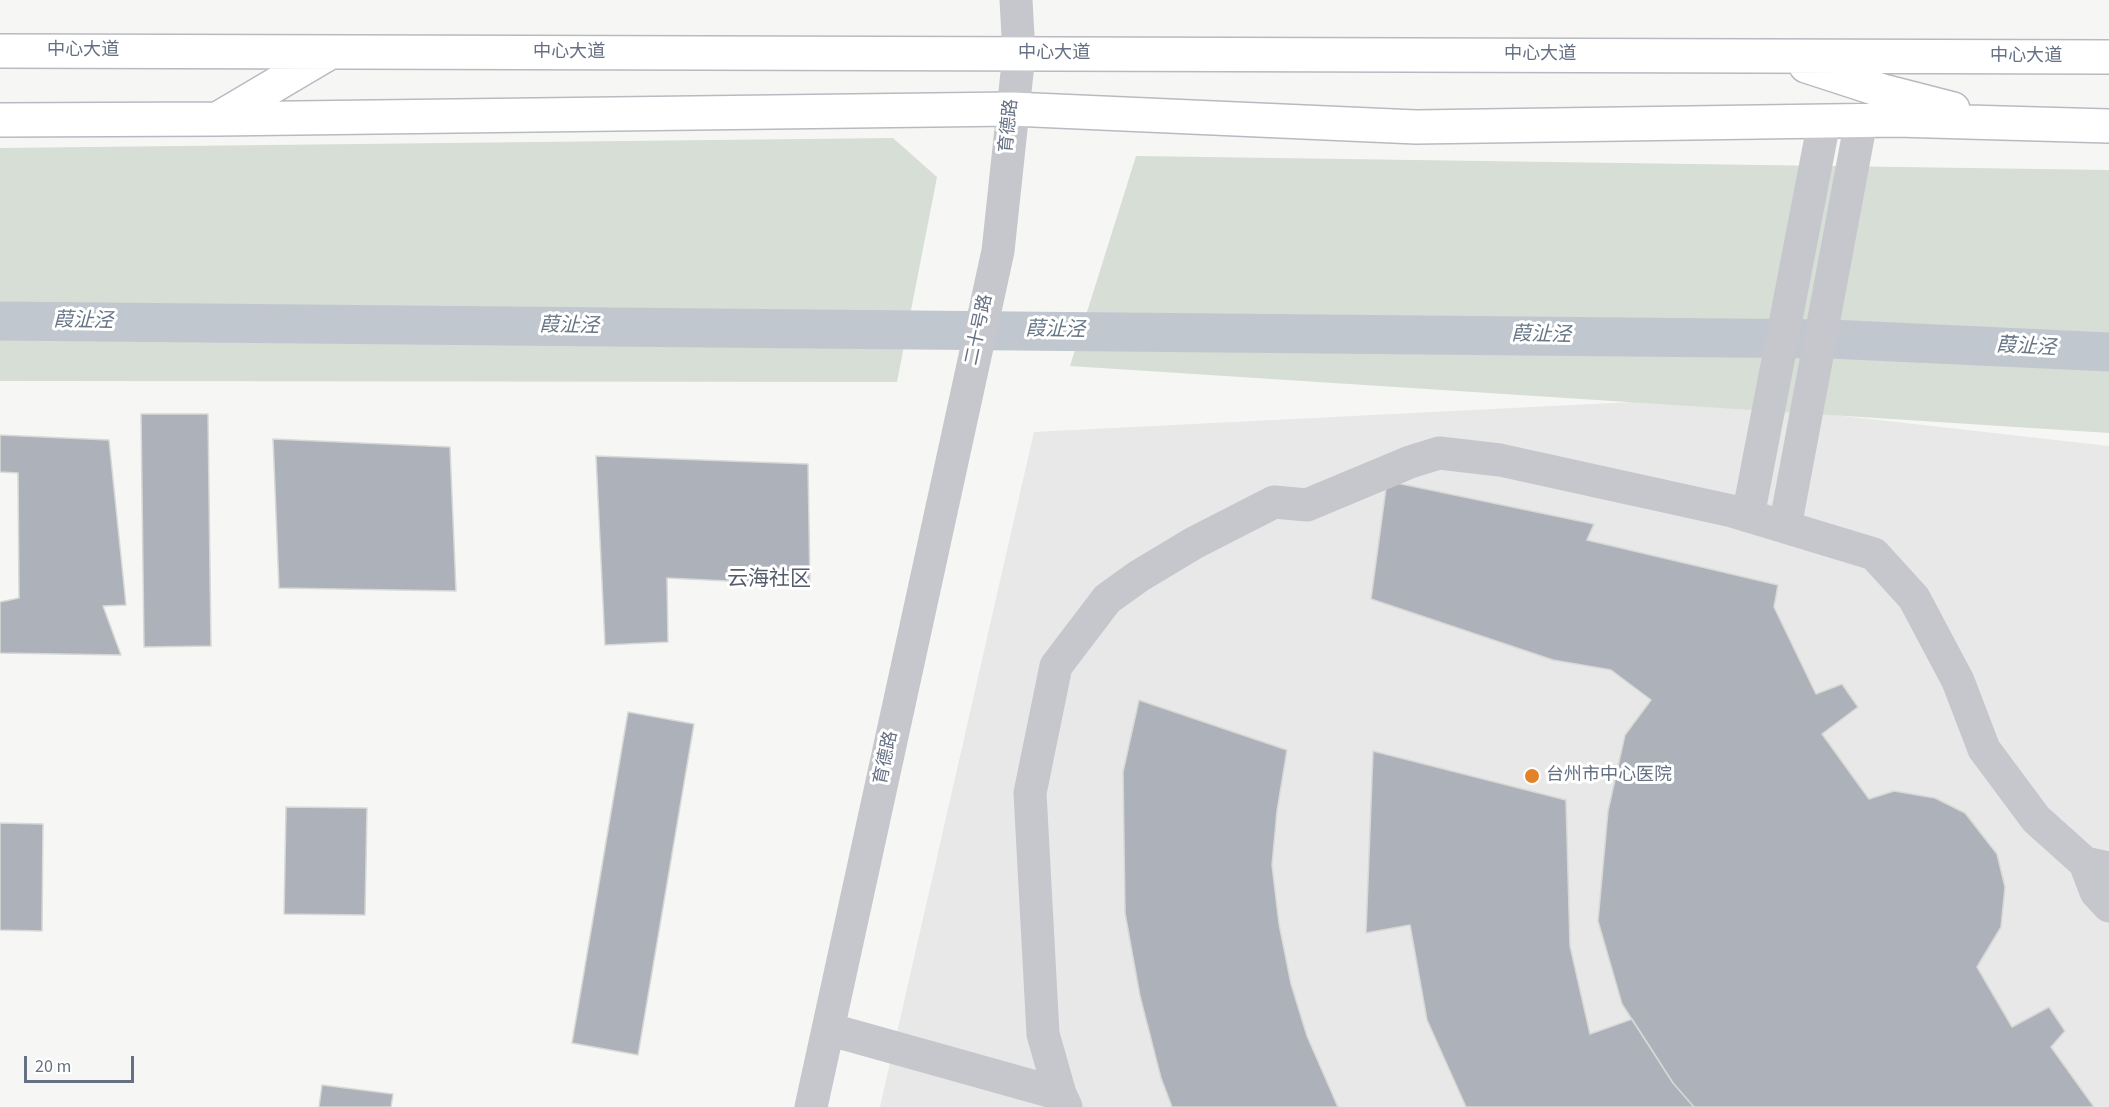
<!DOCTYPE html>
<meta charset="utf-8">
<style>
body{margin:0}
#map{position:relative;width:2109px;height:1107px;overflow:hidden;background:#f6f7f4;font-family:"Source Sans 3",sans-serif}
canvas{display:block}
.scale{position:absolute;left:24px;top:1056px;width:110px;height:27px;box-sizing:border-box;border:3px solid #667085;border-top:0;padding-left:8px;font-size:18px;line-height:21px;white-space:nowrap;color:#667085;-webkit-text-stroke:4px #fff;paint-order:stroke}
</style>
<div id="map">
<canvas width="2109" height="1107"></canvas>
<div class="scale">20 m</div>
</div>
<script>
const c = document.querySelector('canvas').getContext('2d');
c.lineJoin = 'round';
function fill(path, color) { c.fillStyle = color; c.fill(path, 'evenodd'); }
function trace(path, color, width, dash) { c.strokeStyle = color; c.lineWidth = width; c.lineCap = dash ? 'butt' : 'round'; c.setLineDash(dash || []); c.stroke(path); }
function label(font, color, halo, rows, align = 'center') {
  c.font = font + ' "Source Sans 3","Noto Sans SC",sans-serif'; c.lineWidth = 6; c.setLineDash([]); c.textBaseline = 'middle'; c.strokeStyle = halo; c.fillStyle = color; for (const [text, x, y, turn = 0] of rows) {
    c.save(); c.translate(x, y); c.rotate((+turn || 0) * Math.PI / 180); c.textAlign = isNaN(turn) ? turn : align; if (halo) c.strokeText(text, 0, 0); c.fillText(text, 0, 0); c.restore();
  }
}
fill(new Path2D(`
 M1692,399L2109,446V1107H880L1034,432Z`), '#e7e8e7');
fill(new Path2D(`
 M893,138L937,177L897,382L0,381V148Z
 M1136,156L2109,170V433L1070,366Z`), '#d6ded5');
trace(new Path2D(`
 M0,321L1830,339L2109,352`), '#c1c7ce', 39);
const building = new Path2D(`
 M141,414H208L211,646L144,647Z
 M0,435L109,440L126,605L103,606L121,655L0,653V602L19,598L18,473L0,472Z
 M273,439L450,447L456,591L279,588Z
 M596,456L808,464L810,585L667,578L668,642L605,645Z
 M1387,481L1594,524L1587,540L1778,585L1774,607L1816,694L1842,684L1858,707L1822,734L1869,799L1894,791L1935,798L1965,813L1997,854L2005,887L2001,927L1977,967L2012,1027L2049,1007L2065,1031L2051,1047L2094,1107H1694L1673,1083L1622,1004L1598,921L1608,811L1625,735L1651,700L1611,670L1553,660L1371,599Z
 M1139,700L1287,750L1277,811L1272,865L1279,924L1291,984L1307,1036L1338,1107H1172L1161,1078L1140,996L1125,913L1123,772Z
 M628,712L694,724L638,1055L572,1043Z
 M1373,751L1566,800L1570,946L1590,1034L1632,1019L1673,1083L1694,1107H1466L1427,1020L1410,925L1366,933Z
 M286,807L367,808L365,915L284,914Z
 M0,823L43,824L42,931L0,930Z
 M322,1085L393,1094L391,1107H319Z`);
fill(building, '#adb2ba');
trace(building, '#d8d9d6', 1.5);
const major = new Path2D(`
 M0,51L2109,57
 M1806,66L1883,91L1953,109
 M219,118L329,53
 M0,120L217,119L1012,109L1416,127L1896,120L2109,126`);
trace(major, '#b8bac0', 36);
trace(new Path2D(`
 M1748,516L1824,122
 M1785,527L1861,121
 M2085,863L2096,892L2109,906
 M828,1029L1060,1094
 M811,1107L998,251L1019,54L1016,0
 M1066,1107L1060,1094L1043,1034L1030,793L1056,666L1107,599L1139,576L1194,543L1274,502L1307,505L1410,462L1439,453L1500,460L1732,511L1874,554L1914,598L1958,681L1984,749L2036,819L2085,863L2109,868`), '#c5c7cc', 33);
trace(major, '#fff', 33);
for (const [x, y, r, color] of [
 [1532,776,8,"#e28229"]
]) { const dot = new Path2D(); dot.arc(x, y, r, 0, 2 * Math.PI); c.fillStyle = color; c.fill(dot); trace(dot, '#fff', 2); }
label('18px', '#667085', '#fff', [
 ["中心大道",83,51],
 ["中心大道",569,53],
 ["中心大道",1054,54],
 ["中心大道",1540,55],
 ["中心大道",2026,57],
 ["育德路",1010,126,-84],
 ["二十号路",980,330,-78],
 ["育德路",887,758,-78]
]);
label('18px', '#667085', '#fff', [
 ["台州市中心医院",1546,776]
], 'left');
label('italic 20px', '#677788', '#fff', [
 ["葭沚泾",83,322,1],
 ["葭沚泾",569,327,1],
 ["葭沚泾",1055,331,1],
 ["葭沚泾",1541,336,1],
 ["葭沚泾",2026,348,3]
]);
label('21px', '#545b6a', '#fff', [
 ["云海社区",769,580]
]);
</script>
